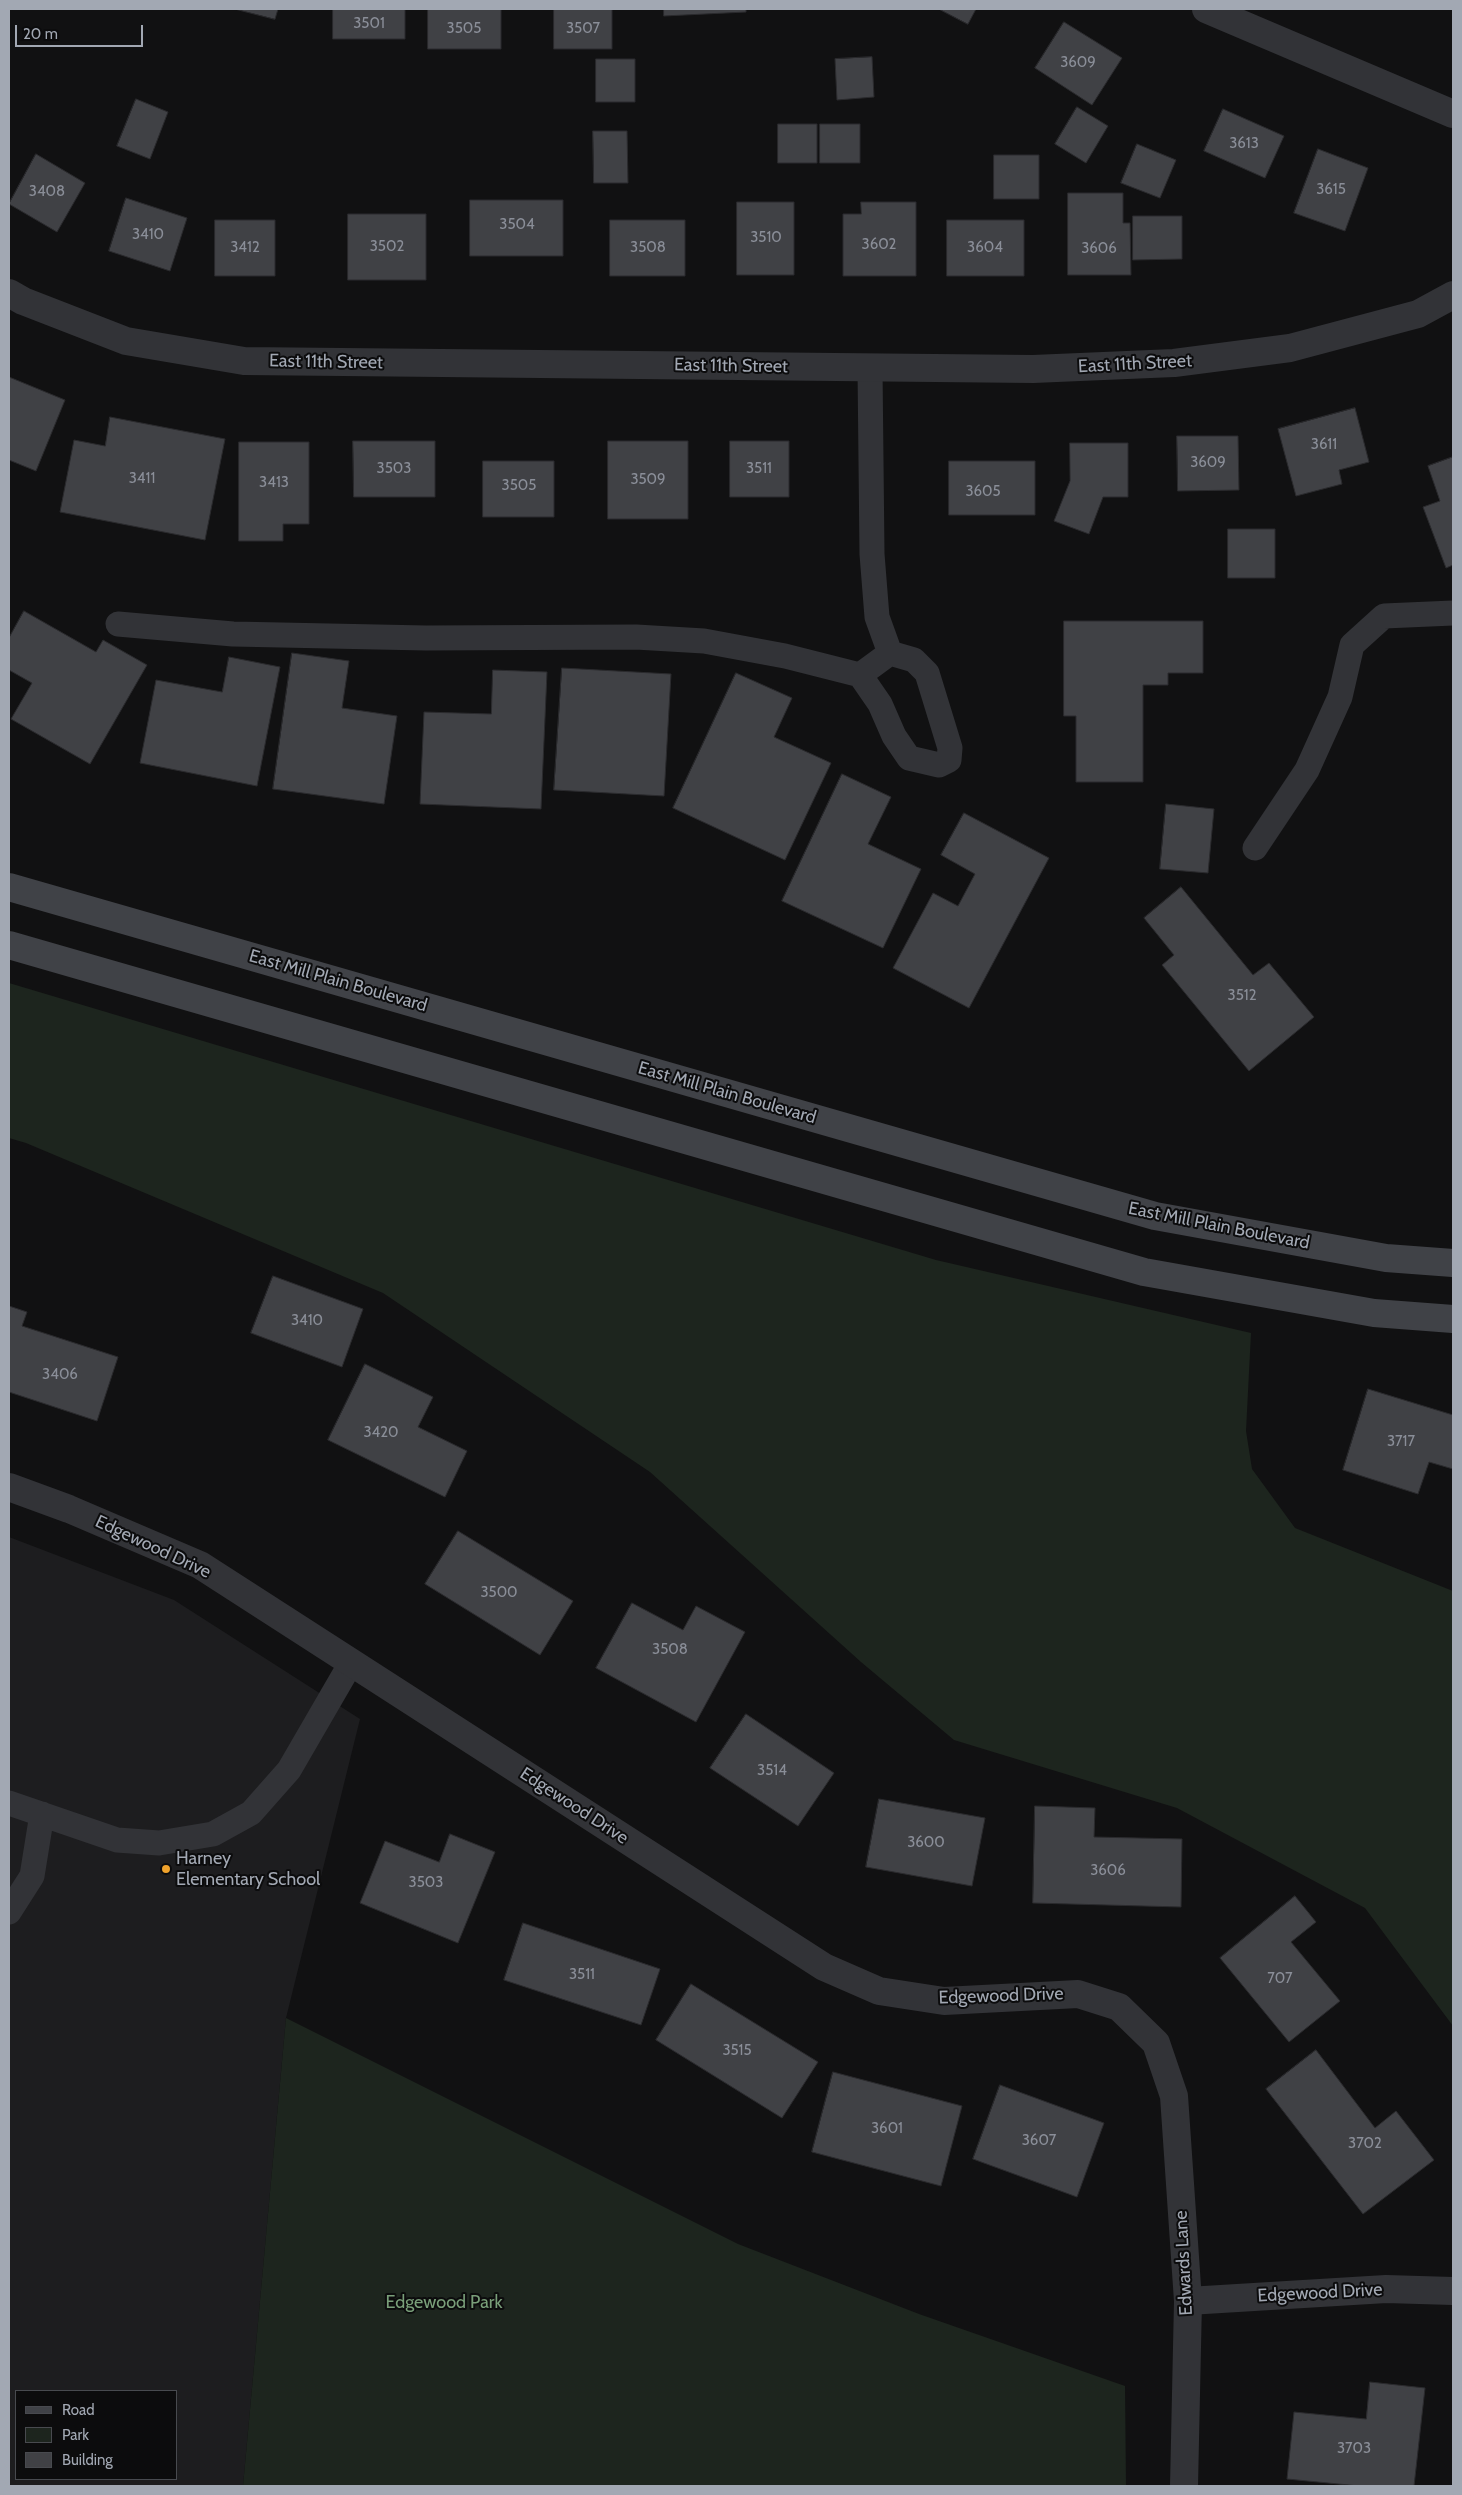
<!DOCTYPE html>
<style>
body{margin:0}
#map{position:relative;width:1462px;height:2495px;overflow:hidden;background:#111112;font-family:Cabin,sans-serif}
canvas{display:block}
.frame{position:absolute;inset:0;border:10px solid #a2a8b3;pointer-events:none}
.legend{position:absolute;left:15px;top:2390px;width:162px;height:90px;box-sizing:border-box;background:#0c0c0d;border:1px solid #484a4f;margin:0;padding:6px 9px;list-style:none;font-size:15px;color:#a2a8b3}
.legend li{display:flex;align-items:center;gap:10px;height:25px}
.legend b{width:25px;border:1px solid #484a4f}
.scale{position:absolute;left:15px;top:25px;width:128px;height:22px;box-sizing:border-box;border:2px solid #a2a8b3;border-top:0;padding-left:6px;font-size:15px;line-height:18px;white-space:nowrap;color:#a2a8b3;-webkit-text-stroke:4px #0c0c0d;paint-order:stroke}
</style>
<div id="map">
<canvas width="1462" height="2495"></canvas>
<div class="frame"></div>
<ul class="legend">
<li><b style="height:6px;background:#404247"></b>Road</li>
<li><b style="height:14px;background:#1d251e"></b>Park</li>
<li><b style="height:14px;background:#404145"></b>Building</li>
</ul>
<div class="scale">20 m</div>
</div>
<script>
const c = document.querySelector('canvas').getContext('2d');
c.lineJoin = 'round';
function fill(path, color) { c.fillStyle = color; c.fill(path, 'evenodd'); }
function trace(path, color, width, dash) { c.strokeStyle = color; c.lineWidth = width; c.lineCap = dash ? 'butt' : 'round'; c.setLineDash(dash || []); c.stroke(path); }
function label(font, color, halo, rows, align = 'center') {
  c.font = font + ' Cabin,sans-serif'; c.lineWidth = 4; c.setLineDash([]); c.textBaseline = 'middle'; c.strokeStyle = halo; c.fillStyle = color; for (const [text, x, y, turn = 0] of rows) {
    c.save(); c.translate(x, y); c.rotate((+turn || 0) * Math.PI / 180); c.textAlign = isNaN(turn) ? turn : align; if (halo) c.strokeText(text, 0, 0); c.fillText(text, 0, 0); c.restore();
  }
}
fill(new Path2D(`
 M9,1537L174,1600L360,1719L286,2018L243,2486H9ZM16,2391H176V2479H16Z`), '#1d1d1f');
fill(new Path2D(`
 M9,983L936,1260L1251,1333L1246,1431L1252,1469L1295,1528L1453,1591V2026L1365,1908L1177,1808L954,1740L861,1662L650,1472L383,1293L26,1143L9,1138Z
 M286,2018L738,2244L919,2314L1125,2386L1126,2486H243Z`), '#1d251e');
const building = new Path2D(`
 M235,9H278L275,19Z
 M333,9H405V39H333Z
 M428,9H501V49H428Z
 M554,9H612V49H554Z
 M664,9H746V12L664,16Z
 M939,9H976L968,24Z
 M1064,22L1122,58L1092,105L1035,68Z
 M872,57L874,97L837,100L835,59Z
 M596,59H635V102H596Z
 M136,99L168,112L150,159L117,146Z
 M1077,107L1108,126L1086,163L1055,144Z
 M1223,109L1284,136L1265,178L1204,151Z
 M778,124H817V163H778Z
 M820,124H860V163H820Z
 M593,131H627L628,183H594Z
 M1137,144L1176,160L1160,198L1121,183Z
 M1318,149L1368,168L1345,231L1294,213Z
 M36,154L85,183L57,232L9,204Z
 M994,155H1039V199H994Z
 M1068,193H1123V223H1130L1131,275H1068Z
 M126,198L187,218L170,271L109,251Z
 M470,200H563V256H470Z
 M737,202H794V275H737Z
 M861,202H916V276H843V214H861Z
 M348,214H426V280H348Z
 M1133,216H1182V259L1133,260Z
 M215,220H275V276H215Z
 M610,220H685V276H610Z
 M947,220H1024V276H947Z
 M9,377L65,400L36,471L9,460Z
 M1355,408L1369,462L1339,470L1342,484L1296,496L1278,429Z
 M110,417L225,439L205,540L60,512L74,440L105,446Z
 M1177,436H1238L1239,490L1178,491Z
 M353,441H435V497H354Z
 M608,441H688V519H608Z
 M730,441H789V497H730Z
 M239,442H309V524H283V541H239Z
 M1070,443H1128V497H1103L1089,534L1054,521L1070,481Z
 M1453,457V565L1446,568L1423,507L1440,501L1428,466Z
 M483,461H554V517H483Z
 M949,461H1035V515H949Z
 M1228,529H1275V578H1228Z
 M24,611L96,652L103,640L147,665L90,764L11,719L32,683L9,670V638Z
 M1064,621H1203V673H1168V685H1143V782H1076V716H1064Z
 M292,653L349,661L342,708L397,716L384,804L273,789Z
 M229,657L280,667L257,786L140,763L156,680L222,692Z
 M562,668L671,674L664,796L554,790Z
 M493,670L547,672L541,809L420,804L424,712L491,714Z
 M736,673L792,698L774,737L831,763L785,860L673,808Z
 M842,774L891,797L868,844L921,869L883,948L782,901Z
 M1166,804L1214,809L1208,873L1160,869Z
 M964,813L1049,858L969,1008L893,968L933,893L958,906L975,874L941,855Z
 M1181,887L1253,975L1269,963L1314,1017L1249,1071L1162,965L1174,955L1144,918Z
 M273,1276L363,1309L342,1367L251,1333Z
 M9,1306L27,1312L22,1326L118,1357L97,1421L9,1392Z
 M365,1364L433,1397L418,1427L467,1451L445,1497L328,1440Z
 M1368,1389L1453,1415V1469L1429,1462L1418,1494L1343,1470Z
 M458,1531L573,1601L540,1655L425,1584Z
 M632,1603L683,1630L696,1606L745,1632L696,1722L596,1668Z
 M746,1714L834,1773L798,1826L710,1768Z
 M879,1799L985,1818L972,1886L866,1867Z
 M1035,1806L1095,1808L1094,1837L1182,1839L1181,1907L1033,1903Z
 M450,1834L495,1852L458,1943L360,1903L385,1841L439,1862Z
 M1295,1896L1316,1922L1291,1942L1340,2001L1289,2042L1220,1958Z
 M523,1923L660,1969L641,2025L504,1980Z
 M691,1984L818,2062L782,2118L656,2040Z
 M1316,2050L1375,2128L1396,2111L1434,2160L1363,2214L1266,2089Z
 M833,2072L962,2106L941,2186L812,2152Z
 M1000,2085L1104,2123L1077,2197L973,2159Z
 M1370,2382L1425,2388L1414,2486H1359L1287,2479L1294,2412L1366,2419Z`);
fill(building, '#404145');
trace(building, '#2b2b2e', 1);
trace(new Path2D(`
 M870,368L872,554L877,617L890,653
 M118,624L233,634L426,638L636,637L704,641L785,656L860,675L880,704L894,736L909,758L939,765L949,760L950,748L927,673L914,660L890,653L860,675
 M1255,848L1307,770L1340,697L1352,645L1384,616L1453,613
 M9,1803L117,1840L159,1843L213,1834L251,1813L289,1770L351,1663
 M9,1912L32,1876L42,1814`), '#323337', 25);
trace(new Path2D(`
 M9,293L23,301L126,341L244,361L1033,369L1174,363L1290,348L1418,314L1453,295
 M9,1487L69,1509L200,1565L824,1967L879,1991L944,2001L1078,1994L1119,2007L1156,2043L1174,2096L1188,2301L1184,2486
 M1188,2301L1386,2289L1453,2291`), '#323337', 28);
trace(new Path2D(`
 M1206,9L1453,114`), '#323337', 28);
trace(new Path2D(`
 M9,887L1155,1216L1386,1258L1453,1263
 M9,945L1144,1272L1374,1313L1453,1319`), '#404247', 28);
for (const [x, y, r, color] of [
 [166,1869,5,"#efa22c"]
]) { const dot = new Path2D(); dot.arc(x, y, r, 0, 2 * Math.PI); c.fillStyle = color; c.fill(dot); trace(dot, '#0c0c0d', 2); }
label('15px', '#8a8e98', null, [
 ["3501",369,24],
 ["3505",464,29],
 ["3507",583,29],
 ["3609",1078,63],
 ["3613",1244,144],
 ["3615",1331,190],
 ["3408",47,192],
 ["3504",517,225],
 ["3410",148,235],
 ["3510",766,238],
 ["3602",879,245],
 ["3502",387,247],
 ["3412",245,248],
 ["3508",648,248],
 ["3604",985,248],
 ["3606",1099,249],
 ["3611",1324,445],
 ["3609",1208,463],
 ["3503",394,469],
 ["3511",759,469],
 ["3411",142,479],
 ["3509",648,480],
 ["3413",274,483],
 ["3505",519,486],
 ["3605",983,492],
 ["3512",1242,996],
 ["3410",307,1321],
 ["3406",60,1375],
 ["3420",381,1433],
 ["3717",1401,1442],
 ["3500",499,1593],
 ["3508",670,1650],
 ["3514",772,1771],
 ["3600",926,1843],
 ["3606",1108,1871],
 ["3503",426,1883],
 ["3511",582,1975],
 ["707",1280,1979],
 ["3515",737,2051],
 ["3601",887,2129],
 ["3607",1039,2141],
 ["3702",1365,2144],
 ["3703",1354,2449]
]);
label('18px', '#a2a8b3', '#0c0c0d', [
 ["East 11th Street",326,362,1],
 ["East 11th Street",1135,364,-3],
 ["East 11th Street",731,366,1],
 ["East Mill Plain Boulevard",338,981,16],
 ["East Mill Plain Boulevard",727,1093,16],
 ["East Mill Plain Boulevard",1219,1226,11],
 ["Edgewood Drive",153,1547,25],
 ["Edgewood Drive",574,1806,33],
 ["Edgewood Drive",1001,1996,-2],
 ["Edwards Lane",1184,2263,-93],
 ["Edgewood Drive",1320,2293,-3]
]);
label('18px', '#a2a8b3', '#0c0c0d', [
 ["Harney",176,1859],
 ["Elementary School",176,1880]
], 'left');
label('18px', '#799e79', '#0c0c0d', [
 ["Edgewood Park",444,2303]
]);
</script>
